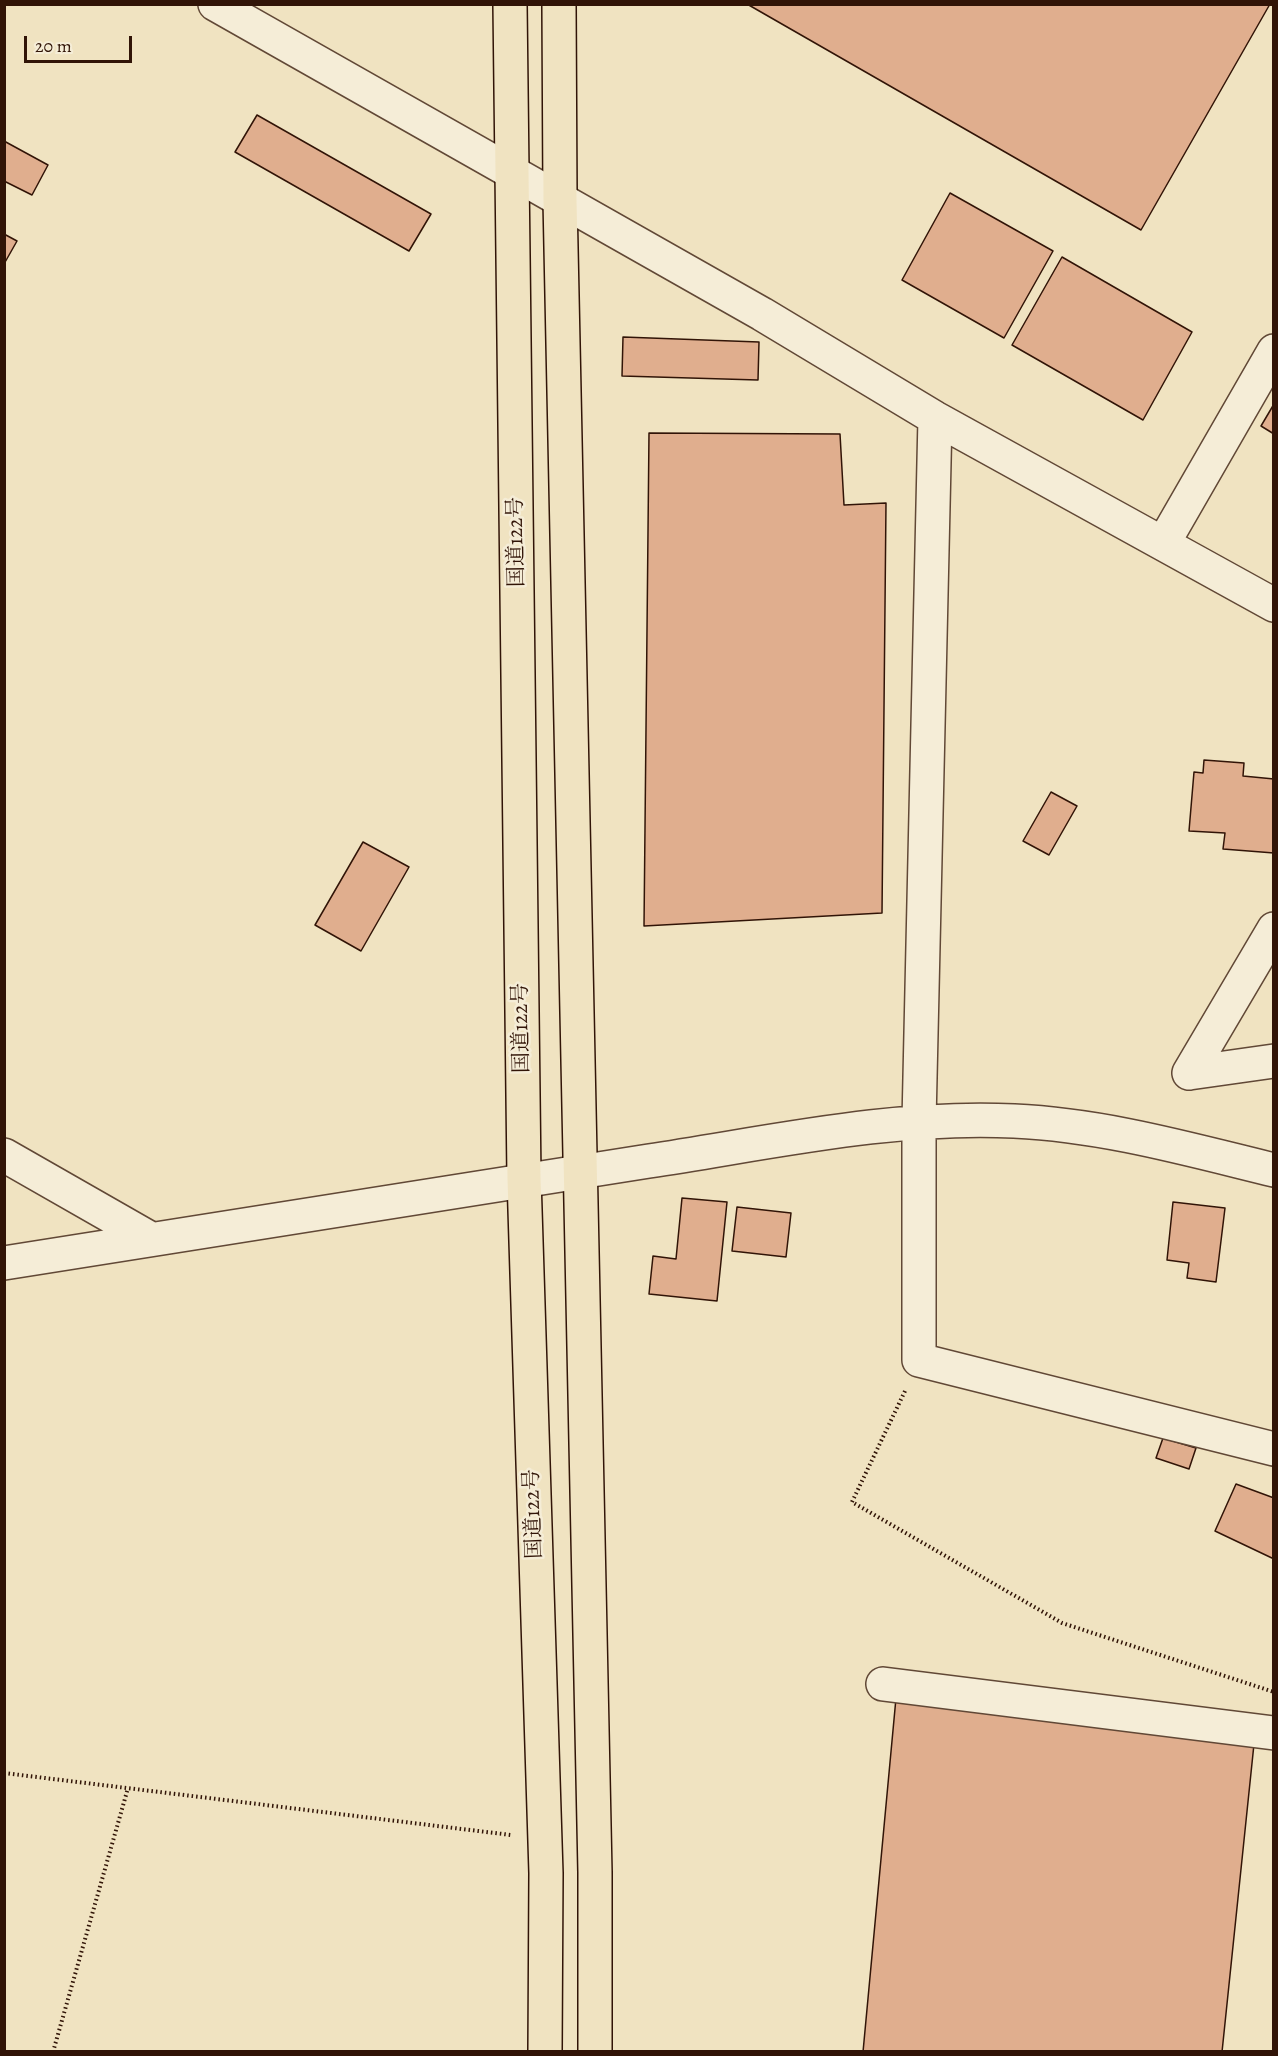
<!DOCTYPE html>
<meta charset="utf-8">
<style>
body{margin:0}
#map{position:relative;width:1278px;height:2056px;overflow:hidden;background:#f0e3c1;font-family:Alegreya,serif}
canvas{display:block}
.frame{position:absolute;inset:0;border:6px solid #311407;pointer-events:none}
.scale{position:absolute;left:24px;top:36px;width:108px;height:27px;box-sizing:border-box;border:3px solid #311407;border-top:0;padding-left:8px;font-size:18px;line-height:21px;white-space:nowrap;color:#311407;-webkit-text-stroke:4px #f5edd7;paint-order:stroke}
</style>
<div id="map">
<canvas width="1278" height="2056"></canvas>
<div class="frame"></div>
<div class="scale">20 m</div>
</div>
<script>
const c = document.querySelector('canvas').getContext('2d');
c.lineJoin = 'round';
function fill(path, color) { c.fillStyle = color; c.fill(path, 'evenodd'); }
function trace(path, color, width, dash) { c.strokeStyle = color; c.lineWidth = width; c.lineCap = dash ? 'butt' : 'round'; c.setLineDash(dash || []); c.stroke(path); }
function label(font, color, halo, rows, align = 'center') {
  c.font = font + ' Alegreya,"Noto Serif JP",serif'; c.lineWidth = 5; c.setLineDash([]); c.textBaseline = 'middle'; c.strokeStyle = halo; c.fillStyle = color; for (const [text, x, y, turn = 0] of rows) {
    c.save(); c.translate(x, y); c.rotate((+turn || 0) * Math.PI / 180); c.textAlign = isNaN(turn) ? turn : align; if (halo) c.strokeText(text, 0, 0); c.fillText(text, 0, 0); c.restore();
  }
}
const building = new Path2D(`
 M747,4H1270L1141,230Z
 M257,115L431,214L409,251L235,152Z
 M4,141L48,165L32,195L4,181Z
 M950,193L1053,251L1004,338L902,280Z
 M4,234L17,241L4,264Z
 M1062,257L1192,332L1143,420L1012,345Z
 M623,337L759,342L758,380L622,376Z
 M1274,404V434L1261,426Z
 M649,433L840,434L844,505L886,503L882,913L644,926Z
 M1204,760L1244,763L1243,776L1274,779V853L1223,849L1225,833L1189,831L1194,772L1203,773Z
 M1051,792L1077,806L1049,855L1023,841Z
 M363,842L409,867L361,951L315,925Z
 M682,1198L727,1202L717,1301L649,1294L653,1256L676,1259Z
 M1173,1202L1225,1208L1216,1282L1187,1278L1189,1263L1167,1260Z
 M737,1207L791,1213L786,1257L732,1251Z
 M1163,1438L1196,1448L1189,1469L1156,1458Z
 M1236,1484L1274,1498V1559L1215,1531Z
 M896,1698L1254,1744L1222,2052H863Z`);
fill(building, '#e0ae8e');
trace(building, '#311407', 1.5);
const minor = new Path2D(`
 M215,4L762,314L935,418L1274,605
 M935,418L919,1121V1360L1274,1449
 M1164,542L1274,351
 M1189,1073L1274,929
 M1189,1073L1274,1061
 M4,1155L151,1239
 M4,1263C219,1228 434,1193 649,1161C769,1143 892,1115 1014,1121C1103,1125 1188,1149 1274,1170
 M883,1684L1274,1733`);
const highway = new Path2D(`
 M510,4L524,1178L546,1873L545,2052
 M559,4L560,200L595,1872V2052`);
trace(minor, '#614836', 36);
trace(highway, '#311407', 36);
trace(new Path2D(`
 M905,1391L852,1502L1062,1623L1274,1692
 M4,1773L511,1835
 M53,2052L128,1788`), '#311407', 4, [1.5, 3]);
trace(minor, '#f5edd7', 33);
trace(highway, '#f0e3c1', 33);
label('21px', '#311407', '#f5edd7', [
 ["国道122号",517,542,-91],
 ["国道122号",522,1028,-91],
 ["国道122号",534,1514,-92]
]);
</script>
